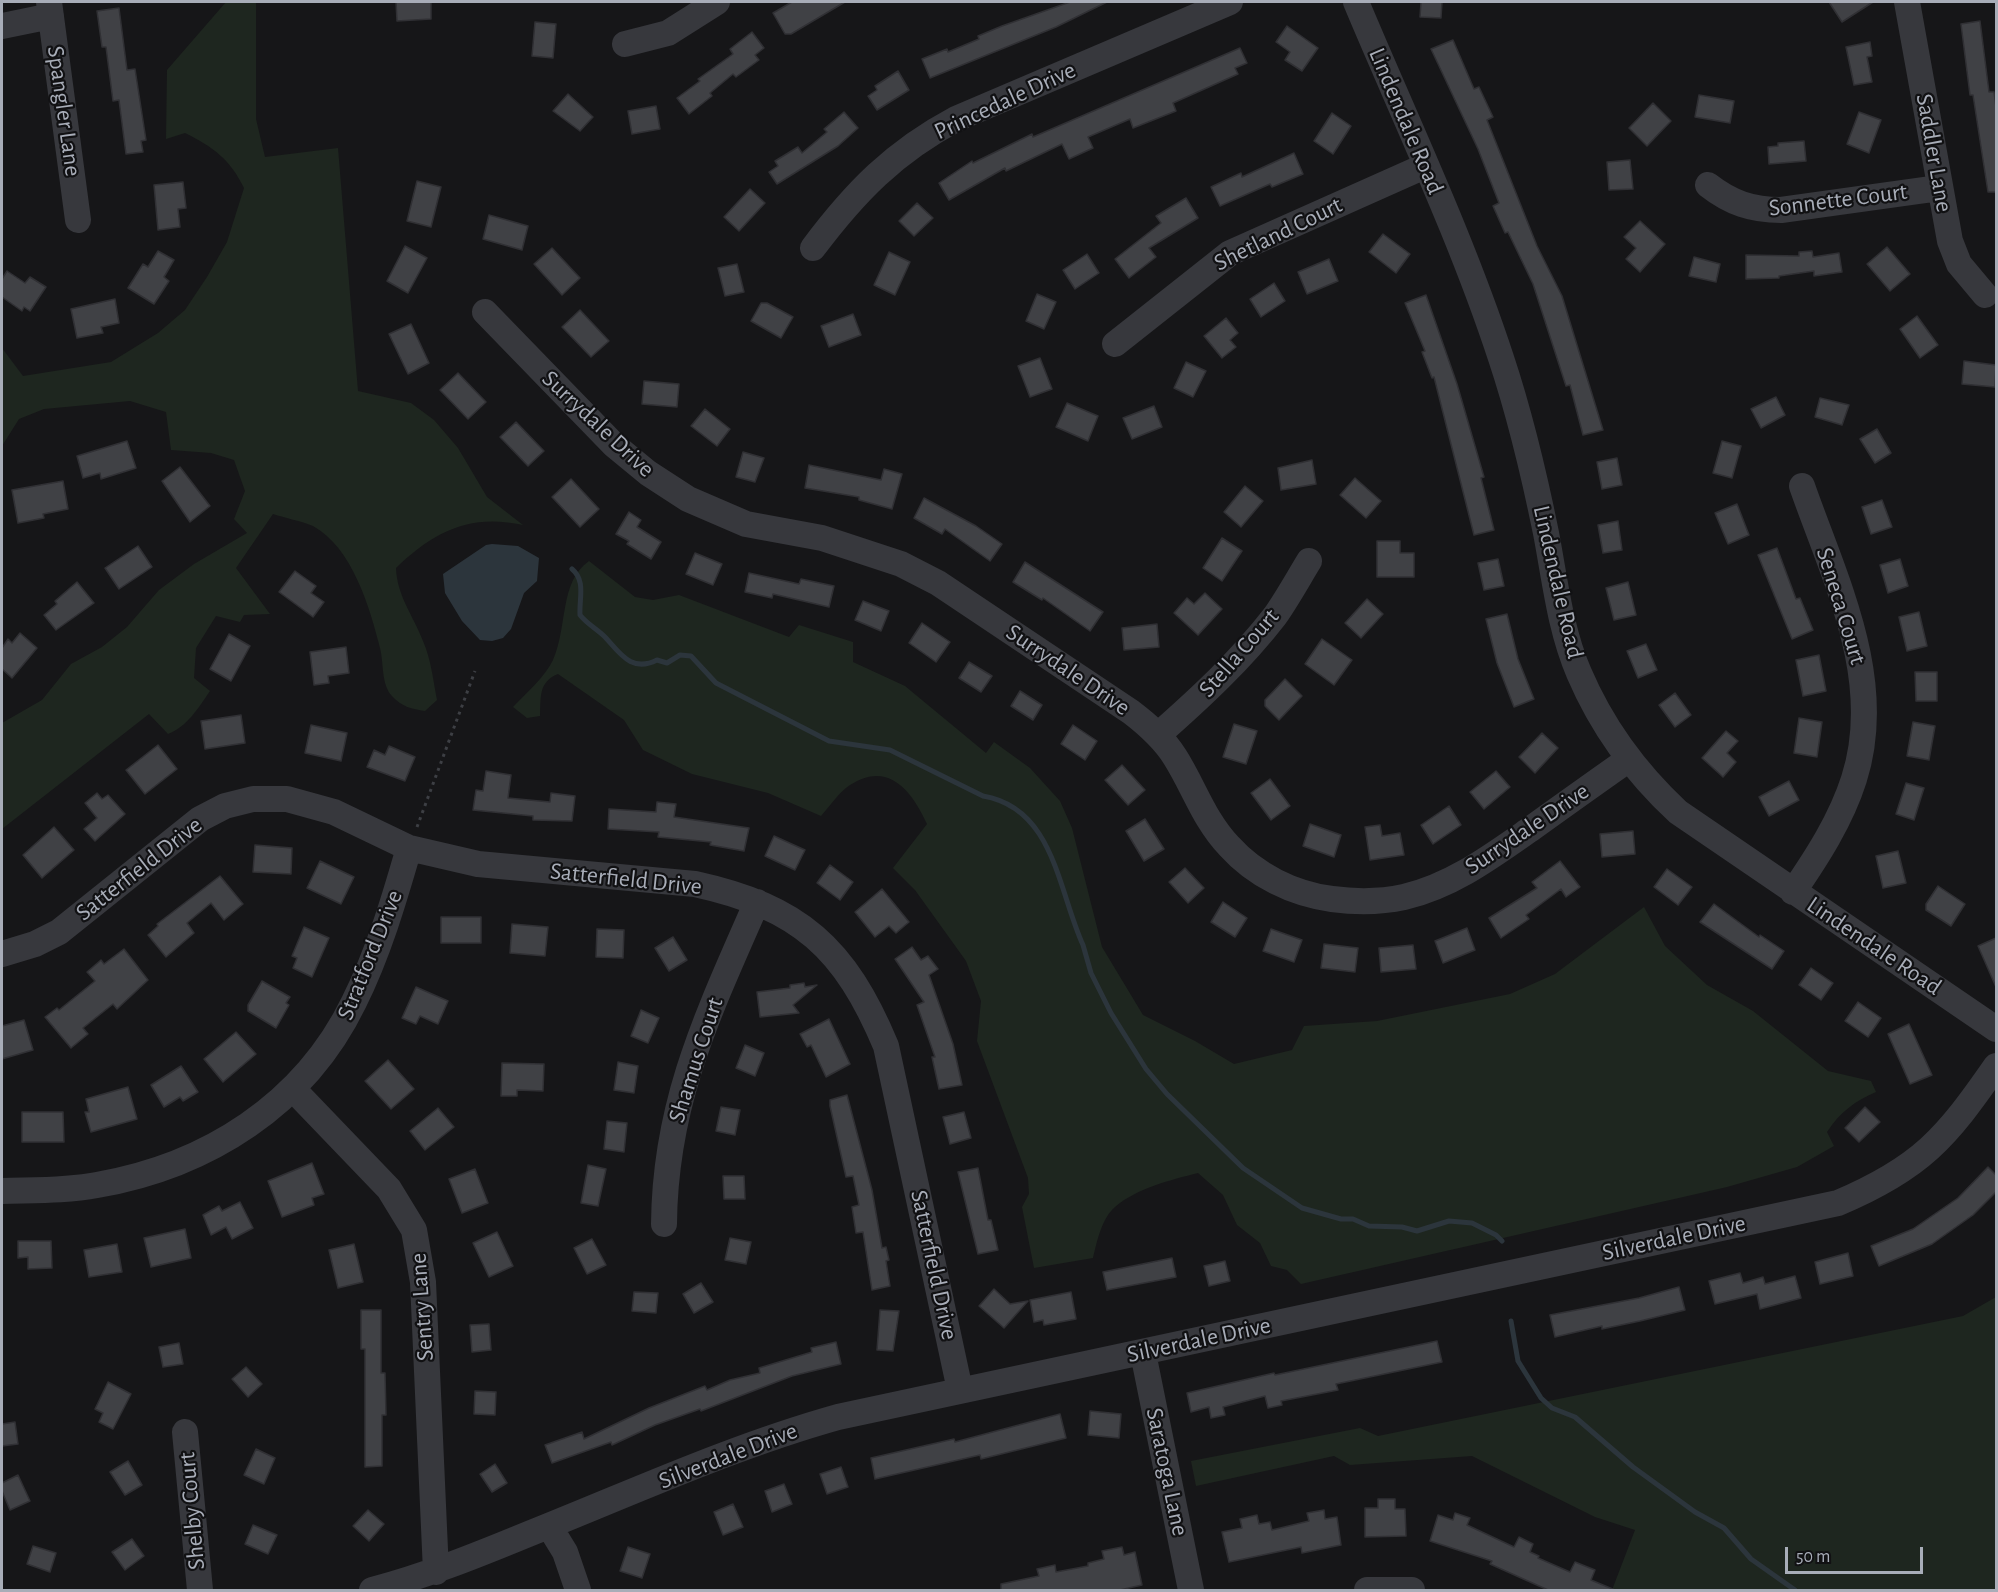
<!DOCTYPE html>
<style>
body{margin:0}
#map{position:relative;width:1998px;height:1592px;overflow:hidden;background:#161618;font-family:"Alegreya Sans",sans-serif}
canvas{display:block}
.frame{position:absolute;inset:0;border:3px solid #a8adb8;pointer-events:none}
.scale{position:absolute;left:1785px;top:1547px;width:138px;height:27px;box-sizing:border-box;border:3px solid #a8adb8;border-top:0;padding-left:8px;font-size:18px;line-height:21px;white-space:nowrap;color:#a8adb8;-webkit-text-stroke:4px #111113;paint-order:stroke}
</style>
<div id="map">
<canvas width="1998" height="1592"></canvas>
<div class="frame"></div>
<div class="scale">50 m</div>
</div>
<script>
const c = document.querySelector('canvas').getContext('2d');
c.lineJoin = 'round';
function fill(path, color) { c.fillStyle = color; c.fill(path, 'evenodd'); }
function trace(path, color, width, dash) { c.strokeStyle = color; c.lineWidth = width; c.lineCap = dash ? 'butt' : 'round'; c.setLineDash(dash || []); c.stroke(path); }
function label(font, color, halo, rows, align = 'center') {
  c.font = font + ' "Alegreya Sans",sans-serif'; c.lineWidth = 4.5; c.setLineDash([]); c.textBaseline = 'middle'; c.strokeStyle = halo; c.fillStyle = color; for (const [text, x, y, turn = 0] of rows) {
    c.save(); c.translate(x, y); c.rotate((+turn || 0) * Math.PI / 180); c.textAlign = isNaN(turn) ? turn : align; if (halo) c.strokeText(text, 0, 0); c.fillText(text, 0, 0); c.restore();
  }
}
fill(new Path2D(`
 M226,2H256V119L265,157L338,148L358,391L411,403L434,420L458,448L487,497L523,525C470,513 433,532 396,568C397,596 413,615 423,641C431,659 433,680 437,700L425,711C412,709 402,707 392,696C381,684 384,664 380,648C370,608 352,547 313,526C301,521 285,518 273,514L236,568L270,614L244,615L240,622L216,616L196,648L194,678L210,691C199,707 187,727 168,734L149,714L2,829V723L42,700L71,664L102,647L127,627L159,590L194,564L247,533L234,519L245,491L234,460L211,453L171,450L166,412L130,401L44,409L19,419L2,446V348L23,376L111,362L158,333L185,310L207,277L227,242L244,188C230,159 213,147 185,133L166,139L167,70Z
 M589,561L635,597L653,600L679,595L789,637L799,625L853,642V662L905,686L986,753L994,742L1030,768L1060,801L1072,828L1102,947L1143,1015L1195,1041L1234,1064L1292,1050L1304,1026L1377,1021L1510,994L1555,974L1644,907L1665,946L1707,985L1753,1011L1828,1071L1871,1081L1876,1092C1855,1101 1840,1112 1827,1132L1834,1146L1797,1167L1727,1187L1301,1284L1287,1270L1271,1266L1260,1243L1237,1225L1223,1195L1198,1173C1171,1180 1137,1188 1115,1207C1102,1218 1097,1241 1093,1258L1034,1268L1022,1207L1029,1194L1028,1178L977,1041L981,1001L966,961L915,890L893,868L927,824C912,791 888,760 850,785C839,792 830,806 821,816L768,793L692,774L643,750L624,720L558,674C538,682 541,698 540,716L527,718L513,707C526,693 545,677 553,660C568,626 559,582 589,561Z
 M1996,1297V1590H1612L1635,1530L1595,1517L1472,1456L1350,1465L1334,1456L1196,1486L1191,1461L1360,1428L1378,1436L1963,1316Z`), '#1e261f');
fill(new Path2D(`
 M492,544L518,546L539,558L537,581L524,593L511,629L503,638L492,641L480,640L462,621L445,593L443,574L486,545Z`), '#2c353c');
trace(new Path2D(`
 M572,569C586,581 579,598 580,615C587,624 597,629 605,637C620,653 631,673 657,660L667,663L680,655L691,656L716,683L829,741L890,750L983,796C1054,808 1058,890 1083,945L1091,973L1111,1013L1146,1069L1167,1094L1243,1168L1302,1208L1341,1219H1353L1369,1226L1402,1227L1417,1231L1449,1221L1472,1223L1496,1235L1502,1241
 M1511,1321L1518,1361L1541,1398L1552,1408L1575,1417L1633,1467L1695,1512L1724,1528L1751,1559L1795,1590`), '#2c353c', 5);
const building = new Path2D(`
 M396,2H431V19L397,21Z
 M792,2H845L791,34H785L773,13Z
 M1070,2H1107L1056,27L930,78L922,59L947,49L948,52L979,39L978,36L1002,26Z
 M1421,2H1442L1441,18L1420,17Z
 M1829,2H1873L1842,22Z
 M119,8L127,70L135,69L146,140L141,141L143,152L126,154L119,100L113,101L106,47H102L97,11Z
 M1980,21L1989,92H1994L1996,107V192H1988L1973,95H1970L1961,24Z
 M535,22L556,24L553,58L532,56Z
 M1287,26L1318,48L1302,71L1285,60L1290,52L1276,42Z
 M752,32L764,48L755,55L759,60L736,77L733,74L710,93L712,96L689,114L677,98L700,81L698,79L733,54L730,49Z
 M1453,40L1474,89L1479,87L1493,117L1487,120L1537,246L1562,296L1603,430L1583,435L1570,385L1566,386L1533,284L1508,232L1505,233L1493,206L1499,203L1478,149L1431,49Z
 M1870,42L1872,56L1867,57L1872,82L1854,85L1846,47Z
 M1240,48L1247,63L1235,68L1238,74L1173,103L1176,111L1133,128L1130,119L1088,137L1093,148L1069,159L1062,144L1006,171L1005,168L949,200L939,183L972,161L973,163L1032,134L1033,137Z
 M898,71L909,90L877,110L868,96L877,90L875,86Z
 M568,94L593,117L580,131L553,111Z
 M1699,95L1734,101L1730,123L1695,117Z
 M1653,103L1671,121L1647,146L1629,128Z
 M656,106L660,129L632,134L628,111Z
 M844,112L858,128L838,146L777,184L769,172L778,166L775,161L798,147L802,153L827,132L824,129Z
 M1859,112L1881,120L1869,153L1847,144Z
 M1332,113L1351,126L1333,154L1314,141Z
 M1804,141L1806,161L1769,164L1768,147L1778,146V143Z
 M1294,153L1303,174L1272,187L1270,184L1220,206L1211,187L1241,173L1242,177Z
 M1630,160L1633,189L1609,190L1607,162Z
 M417,181L441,187L431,227L407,221Z
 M183,182L186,208L178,209L180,227L158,230L154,185Z
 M750,189L765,203L739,231L724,217Z
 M1186,198L1198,218L1149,248L1156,257L1129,278L1115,259L1161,223L1156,216Z
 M917,203L933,218L914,236L899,221Z
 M489,215L528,226L522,250L483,239Z
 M1640,221L1665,244L1640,272L1626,259L1636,248L1624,237Z
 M1383,234L1410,254L1396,273L1369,252Z
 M405,246L427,258L408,293L387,281Z
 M1887,247L1910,274L1890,291L1867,264Z
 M552,248L580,278L562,295L534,264Z
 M158,251L174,260L164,277L169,281L154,304L128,288L143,264L148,267Z
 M1812,251L1813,257L1839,253L1842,272L1814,276V271L1779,276V278L1746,279V255L1799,256V252Z
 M889,252L910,262L895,295L874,285Z
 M1087,254L1099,273L1075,289L1063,270Z
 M1694,257L1720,264L1716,282L1689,276Z
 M1329,259L1338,281L1307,294L1298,272Z
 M737,264L744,292L725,296L718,268Z
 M7,271L25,283L30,277L46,287L30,311L24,307L22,311L2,297V279Z
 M1274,283L1285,301L1261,317L1250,299Z
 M1037,294L1056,302L1044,329L1026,321Z
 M1426,295L1457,384L1484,477L1481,478L1494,530L1474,535L1434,377L1432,378L1422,352L1425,351L1405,303Z
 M115,299L119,323L101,327L103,333L77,338L71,309Z
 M761,303H767L793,317L781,338L751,321Z
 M580,310L609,341L591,357L562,327Z
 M853,314L861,335L829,347L821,326Z
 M1917,316L1938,345L1920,358L1900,329Z
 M1226,318L1238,333L1230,340L1236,347L1222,358L1204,336Z
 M411,324L429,363L408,374L389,334Z
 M1040,358L1052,389L1030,397L1018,366Z
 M1964,361L1996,365L1995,387L1962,384Z
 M1186,362L1206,371L1193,397L1174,388Z
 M458,373L486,402L468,419L440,390Z
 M644,381L679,384L677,407L642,404Z
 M1776,397L1785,415L1761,428L1751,409Z
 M1820,398L1849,405L1842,425L1815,417Z
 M1067,403L1098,416L1088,441L1056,427Z
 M1154,406L1162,427L1132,439L1123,418Z
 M705,409L730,429L717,446L691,426Z
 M516,422L544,451L528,466L500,437Z
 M1877,429L1891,453L1875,463L1860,439Z
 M127,441L136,468L101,479L100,473L83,478L77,456Z
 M1722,441L1741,446L1732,478L1713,473Z
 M743,452L764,458L755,482L736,477Z
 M1617,458L1622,485L1602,489L1597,462Z
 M1312,460L1316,484L1281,490L1278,468Z
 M809,465L881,480L884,469L902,474L892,509L859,500V497L805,488Z
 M180,467L210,506L190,522L162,481Z
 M1355,478L1381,501L1366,518L1340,495Z
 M571,479L599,509L580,527L552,497Z
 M63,481L68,509L43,514L44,518L18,523L12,490Z
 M1245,486L1263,501L1241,527L1224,512Z
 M924,498L976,526L1002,544L990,561L945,529L942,534L914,518Z
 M1882,500L1892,527L1871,534L1862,507Z
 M1737,504L1749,535L1728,544L1715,513Z
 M629,512L641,520L637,527L661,542L651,559L627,544L629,541L616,534Z
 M1618,521L1622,550L1603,553L1598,525Z
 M1222,538L1242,551L1222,581L1203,568Z
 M1377,541H1400V553H1414V577H1377Z
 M138,546L152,567L119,589L105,568Z
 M1777,548L1796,599L1800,598L1813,630L1792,639L1758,555Z
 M695,553L722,564L713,585L686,574Z
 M1498,559L1504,586L1484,590L1478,563Z
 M1900,559L1908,586L1888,593L1880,565Z
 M1025,562L1103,612L1090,631L1043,598L1042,600L1013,582Z
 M295,571L316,586L311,593L324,602L313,617L279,592Z
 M749,573L799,584L801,579L834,586L829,607L773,594L772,598L745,592Z
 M77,582L94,603L56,630L44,615L57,604L55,601Z
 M1628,582L1636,615L1614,620L1606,588Z
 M1205,593L1222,609L1198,635L1174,613L1187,598L1194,604Z
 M1367,599L1383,614L1361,638L1345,623Z
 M863,601L889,611L881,631L855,620Z
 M1919,612L1927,646L1907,651L1899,617Z
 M1507,614L1518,659L1534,699L1514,707L1497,663L1486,619Z
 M922,623L950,642L936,662L909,643Z
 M1157,624L1159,647L1124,650L1122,628Z
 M20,633L37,648L12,678L2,669V648L8,639L12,643Z
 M229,634L250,646L231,681L210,669Z
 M1322,639L1352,660L1334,685L1305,664Z
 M1646,644L1657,670L1638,678L1627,651Z
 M346,647L349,673L328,676L329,683L314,685L310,652Z
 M1819,655L1826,691L1803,696L1796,660Z
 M969,662L992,676L981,692L959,678Z
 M1915,672H1937V701H1916Z
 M1285,679L1302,696L1279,720L1265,706V700Z
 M1020,691L1042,705L1033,720L1011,706Z
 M1675,693L1691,715L1675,727L1659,705Z
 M241,715L245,743L205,749L201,721Z
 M1799,718L1822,722L1817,757L1794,753Z
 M1913,722L1935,726L1929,760L1907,756Z
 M1234,724L1257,731L1246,764L1223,757Z
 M311,725L347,733L341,761L305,753Z
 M1073,725L1097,741L1085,760L1061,744Z
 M1726,731L1738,741L1727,753L1736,762L1723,777L1702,758Z
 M1542,733L1558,748L1535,773L1519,757Z
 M158,745L177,769L145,794L126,770Z
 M389,746L415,757L405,781L367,767L374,750L385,755Z
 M1122,765L1145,790L1128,805L1105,780Z
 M486,771L511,775L508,798L550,802L551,793L575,796L572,821L533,820V816L473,810L476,790L483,791Z
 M1496,771L1510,787L1484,809L1470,792Z
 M1270,779L1290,806L1271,820L1251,793Z
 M1789,781L1799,800L1769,816L1759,797Z
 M1906,783L1924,788L1914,820L1896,814Z
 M97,793L102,799L108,795L125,814L95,841L84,829L97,818L85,803Z
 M657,802L676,804L674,817L749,828L744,851L710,845L711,842L658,837L659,832L608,829L609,809L656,812Z
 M1449,806L1461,825L1433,844L1421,825Z
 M1145,819L1164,849L1144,861L1126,831Z
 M1310,824L1341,835L1334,857L1303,846Z
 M1380,825L1382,836L1400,833L1404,855L1370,860L1365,827Z
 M54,827L74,850L42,878L23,855Z
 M1633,831L1635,854L1602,857L1600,834Z
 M774,836L805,850L795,870L765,856Z
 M255,845L292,848L291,874L253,872Z
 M1898,851L1906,883L1883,888L1876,856Z
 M320,861L354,877L341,904L307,888Z
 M1560,861L1580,887L1566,897L1561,889L1526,915L1529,919L1501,938L1489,918L1537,888L1532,882Z
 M830,865L853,882L840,900L817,883Z
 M1185,868L1204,888L1188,903L1169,882Z
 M1667,869L1692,887L1678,905L1654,887Z
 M220,876L243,904L224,920L211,903L187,923L194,933L166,957L148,935L158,926L157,924Z
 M1938,886L1965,904L1951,926L1926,910V904Z
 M882,889L909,922L896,933L889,926L875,937L855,912Z
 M1223,902L1247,918L1235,937L1211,922Z
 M1714,904L1759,937L1760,935L1784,951L1772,969L1700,922Z
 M441,917H481V943H441Z
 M512,924L548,927L545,956L510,953Z
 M304,927L329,938L312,977L293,968L297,958L292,956Z
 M1467,928L1475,950L1443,963L1435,941Z
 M597,929L624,930L623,958L596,957Z
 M1271,929L1302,940L1294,962L1263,951Z
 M673,937L687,960L669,971L655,948Z
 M1996,938V987L1978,946Z
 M1324,944L1358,948L1355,972L1321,968Z
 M1413,945L1416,969L1381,972L1379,948Z
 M912,947L921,960L928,956L938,969L929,975L953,1044L962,1085L939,1089L932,1057H935L917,1005L924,1002L895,959Z
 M124,949L148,980L117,1009L113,1004L83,1028L88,1034L71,1048L45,1017L57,1008L59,1010L95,981L87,972L101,960L104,964Z
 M1811,968L1833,983L1821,1000L1799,985Z
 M262,981L290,997L286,1003L289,1005L276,1028L248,1011V1005Z
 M804,983L805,987L817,985L793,1005L799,1013L760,1017L757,992L790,988V985Z
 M416,987L448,1001L438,1024L420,1016L416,1024L402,1018Z
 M1858,1002L1881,1018L1868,1037L1845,1021Z
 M641,1010L659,1018L648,1043L631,1036Z
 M829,1019L850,1064L826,1077L811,1045L807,1047L800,1034Z
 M24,1020L33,1050L2,1059V1026Z
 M1909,1024L1932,1075L1910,1084L1888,1034Z
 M236,1032L256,1054L223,1082L204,1059Z
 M745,1045L764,1053L755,1076L736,1068Z
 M388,1060L414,1089L391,1109L365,1081Z
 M618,1062L638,1066L634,1093L614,1090Z
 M502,1063L544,1064L543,1091L517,1090V1096H501Z
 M181,1066L198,1092L183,1101L180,1097L164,1107L151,1085Z
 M128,1087L137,1119L91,1132L85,1112H89L86,1099Z
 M847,1095L872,1190L882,1248L886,1247L889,1260L886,1261L890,1286L872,1290L863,1232L856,1233L852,1207L859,1205L853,1176L846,1177L830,1106V1100Z
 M721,1107L740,1110L735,1135L716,1131Z
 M1865,1107L1880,1122L1859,1142L1845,1128Z
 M438,1108L454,1127L425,1150L410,1131Z
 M22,1112H63L64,1142H22Z
 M964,1112L971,1138L950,1144L943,1117Z
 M607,1121L627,1123L624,1152L604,1149Z
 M312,1163L324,1194L312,1198L314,1205L282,1217L268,1181Z
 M588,1165L606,1169L598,1206L581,1203Z
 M1988,1167L1996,1175V1192L1973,1215L1932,1244L1879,1266L1871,1246L1913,1229L1958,1198Z
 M978,1168L988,1220H991L998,1250L978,1254L958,1172Z
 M475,1169L488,1203L462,1213L449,1179Z
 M723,1176H744L745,1199H724Z
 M240,1202L253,1228L232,1239L226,1227L211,1235L203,1215L219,1206L222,1211Z
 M185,1229L191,1258L151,1267L144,1238Z
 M497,1232L513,1266L489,1277L473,1243Z
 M730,1238L751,1242L746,1264L725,1260Z
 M592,1239L606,1265L587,1274L574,1248Z
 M18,1241H51L52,1268L28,1269V1257L18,1258Z
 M117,1244L122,1272L89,1277L84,1250Z
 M354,1244L363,1282L338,1288L329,1250Z
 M1848,1253L1853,1276L1820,1284L1815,1262Z
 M1172,1258L1176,1277L1107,1290L1103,1272Z
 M1225,1261L1230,1281L1209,1286L1204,1266Z
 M1740,1273L1743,1283L1763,1277L1765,1284L1795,1276L1801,1298L1760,1309L1757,1294L1715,1304L1709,1281Z
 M701,1283L713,1302L694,1313L683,1294Z
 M1679,1287L1685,1310L1640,1321L1602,1329V1326L1555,1337L1550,1315L1639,1298Z
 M994,1289L1010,1304L1028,1301L1004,1328L979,1306Z
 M634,1292L658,1293L656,1313L632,1311Z
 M1071,1292L1076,1319L1044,1325L1043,1320L1034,1322L1030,1300Z
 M361,1310H381V1373H385L386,1415H382V1466L365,1467V1349H361Z
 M880,1310L899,1311L893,1351L877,1350Z
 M489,1324L491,1350L472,1352L470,1325Z
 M1437,1341L1442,1362L1336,1384L1338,1390L1281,1401L1282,1405L1268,1408L1265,1396L1223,1407L1225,1415L1211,1418L1209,1407L1191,1412L1187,1393L1274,1373L1275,1375Z
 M836,1342L841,1364L792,1376L701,1411L700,1409L655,1425L612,1445L611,1442L552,1463L545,1445L582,1432L584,1439L649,1408L705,1386L707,1390L730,1380L760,1373L759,1368L812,1352L811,1348Z
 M179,1343L183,1364L163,1367L159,1347Z
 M246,1367L262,1384L248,1397L232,1379Z
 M108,1382L131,1394L113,1429L99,1422L103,1413L95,1409Z
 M475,1391L496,1392L495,1415L474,1414Z
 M1090,1411L1121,1414L1119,1438L1088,1435Z
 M1060,1414L1066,1438L981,1459L980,1455L875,1479L871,1458L954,1439L955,1442Z
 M15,1422L18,1444L2,1446V1424Z
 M256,1449L275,1458L264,1484L244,1475Z
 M128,1461L142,1485L125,1495L110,1472Z
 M495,1464L507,1483L492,1492L480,1474Z
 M841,1467L848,1487L827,1494L820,1474Z
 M18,1475L30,1501L10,1510L2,1491V1483Z
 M784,1484L792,1504L772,1512L765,1491Z
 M1378,1499H1395V1509H1405L1406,1536L1365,1537V1508H1378Z
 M733,1504L743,1527L723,1535L714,1512Z
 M368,1510L384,1524L369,1541L353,1526Z
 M1324,1510L1325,1519L1337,1517L1341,1545L1302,1553L1301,1547L1229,1562L1222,1532L1242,1528L1240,1519L1257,1515L1259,1524L1270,1522L1272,1530L1309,1521L1307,1513Z
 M1455,1513L1470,1518L1467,1525L1514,1547L1519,1537L1533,1544L1530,1552L1539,1556L1538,1558L1570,1572L1575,1562L1595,1570L1591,1580L1615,1590H1548L1490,1564L1492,1561L1430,1541L1438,1515L1453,1520Z
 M253,1525L277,1535L268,1554L245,1544Z
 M132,1539L144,1556L125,1570L112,1552Z
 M33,1546L56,1553L50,1572L27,1564Z
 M628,1547L650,1554L642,1578L620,1571Z
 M1122,1547L1124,1555L1135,1552L1142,1585L1120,1590H1001V1584L1039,1576L1037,1569L1055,1565L1056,1572L1088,1566V1563L1104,1559L1102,1551Z`);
fill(building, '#404145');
trace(building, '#303034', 1.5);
trace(new Path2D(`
 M417,827L475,671`), '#3d3f44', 3, [3, 4.5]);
trace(new Path2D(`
 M49,2L78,220
 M1356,2C1405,119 1461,236 1501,358C1520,415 1534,474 1546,533C1555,580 1560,629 1579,673C1602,727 1635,772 1678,812L1996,1029
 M1907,2L1950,241L1959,264L1985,295
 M2,26L51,16
 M625,44L668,33L717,2
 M1708,185C1731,203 1752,210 1781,210L1939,188
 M813,248C855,192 894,152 956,119L1230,2
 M485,312L614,445L648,473L688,499L746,524L822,538L901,564L938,583L1131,712C1148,725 1163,738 1175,757C1194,787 1204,820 1229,846C1255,875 1293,894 1332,899C1355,902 1381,902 1404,897C1452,886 1492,856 1532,828C1564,805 1596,782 1629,759
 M1115,344L1230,253L1425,166
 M1158,735C1200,698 1241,660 1275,616C1287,599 1298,579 1309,561
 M1793,892C1817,857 1841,820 1854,779C1886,679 1834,578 1802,486
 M2,954L35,944L59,932L200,819L225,806L253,799H287L334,812L409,848L478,864L695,884C800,907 845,948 886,1046L960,1390
 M293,1089L389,1189L414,1230L423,1282L436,1572
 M2,1191C33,1190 66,1191 97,1185C207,1166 304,1105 354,1002C378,954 394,900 409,848
 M664,1224C665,1101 709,1012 757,902
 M1143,1353L1191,1590
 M185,1432L200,1590
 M549,1526L565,1552L578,1590
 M372,1590C425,1576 475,1556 526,1535C629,1494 731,1447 838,1417L1838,1203C1921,1168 1946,1138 1996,1066
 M1367,1590H1412`), '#37383d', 26);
label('24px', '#a8adb8', '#111113', [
 ["Princedale Drive",1005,101,-25],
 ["Spangler Lane",64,111,82],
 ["Lindendale Road",1406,121,67],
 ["Saddler Lane",1934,153,80],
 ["Sonnette Court",1838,200,-7],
 ["Shetland Court",1278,234,-26],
 ["Surrydale Drive",598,424,43],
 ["Lindendale Road",1558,582,77],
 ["Seneca Court",1841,606,73],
 ["Stella Court",1239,653,-49],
 ["Surrydale Drive",1068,670,34],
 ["Surrydale Drive",1527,829,-34],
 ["Satterfield Drive",139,869,-38],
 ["Satterfield Drive",626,879,6],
 ["Lindendale Road",1874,946,34],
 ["Stratford Drive",370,955,-68],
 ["Shamus Court",696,1060,-72],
 ["Silverdale Drive",1674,1238,-12],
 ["Satterfield Drive",934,1265,78],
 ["Sentry Lane",422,1307,-94],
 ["Silverdale Drive",1199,1340,-12],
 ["Silverdale Drive",728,1456,-21],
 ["Saratoga Lane",1167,1472,78],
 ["Shelby Court",192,1511,-95]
]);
</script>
